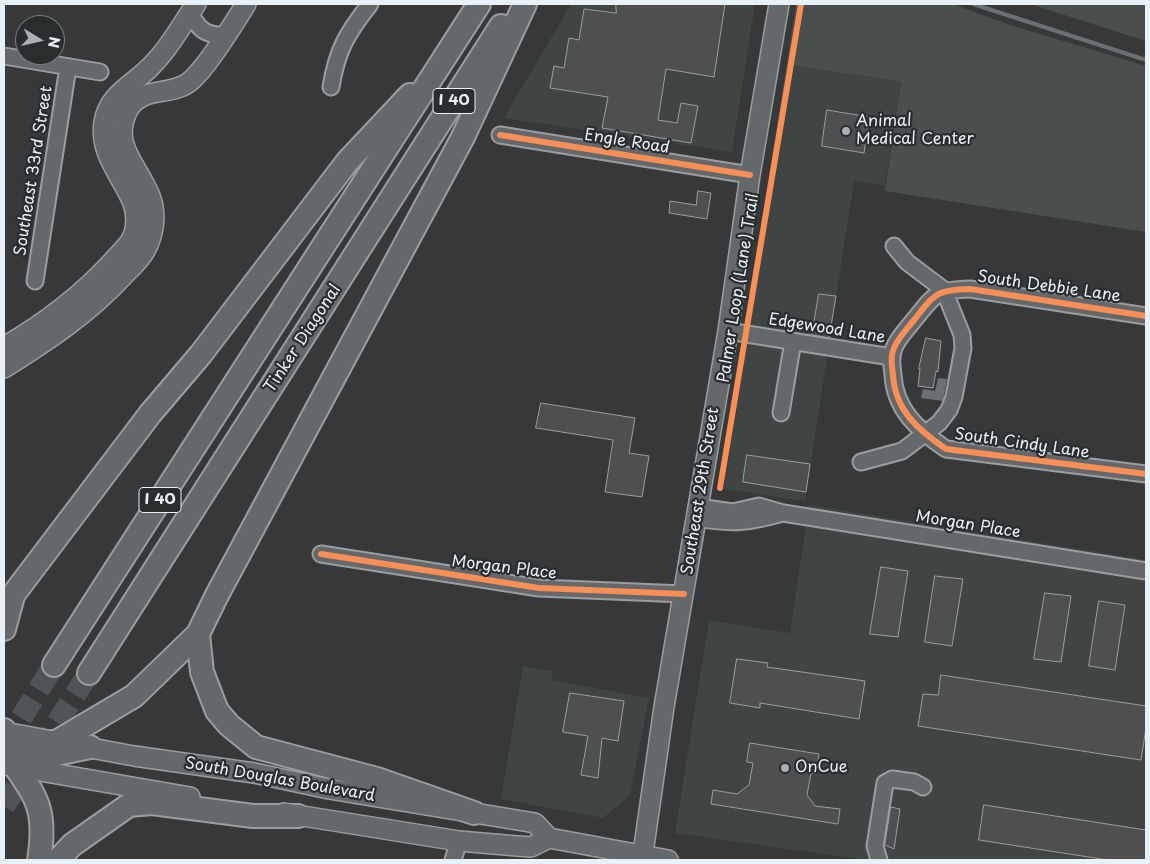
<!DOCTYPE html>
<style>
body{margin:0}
#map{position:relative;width:1150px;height:864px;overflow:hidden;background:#363839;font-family:"Playpen Sans",sans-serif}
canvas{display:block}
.frame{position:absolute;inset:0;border:5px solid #e8f1f8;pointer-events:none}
.north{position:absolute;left:15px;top:15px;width:50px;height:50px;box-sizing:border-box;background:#2a2d2e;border:1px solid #767b7f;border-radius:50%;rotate:99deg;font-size:14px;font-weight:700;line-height:20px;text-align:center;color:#e8f1f8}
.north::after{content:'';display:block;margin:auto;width:18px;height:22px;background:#aab0b5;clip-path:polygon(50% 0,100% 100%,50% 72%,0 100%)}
</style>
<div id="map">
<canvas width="1150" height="864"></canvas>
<div class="frame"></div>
<div class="north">N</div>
</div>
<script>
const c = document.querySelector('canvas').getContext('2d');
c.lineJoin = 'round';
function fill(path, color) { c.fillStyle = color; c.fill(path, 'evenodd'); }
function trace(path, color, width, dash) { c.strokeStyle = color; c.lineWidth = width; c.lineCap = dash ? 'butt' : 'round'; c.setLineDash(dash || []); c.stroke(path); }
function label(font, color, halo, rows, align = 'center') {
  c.font = font + ' "Playpen Sans",sans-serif'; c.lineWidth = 4.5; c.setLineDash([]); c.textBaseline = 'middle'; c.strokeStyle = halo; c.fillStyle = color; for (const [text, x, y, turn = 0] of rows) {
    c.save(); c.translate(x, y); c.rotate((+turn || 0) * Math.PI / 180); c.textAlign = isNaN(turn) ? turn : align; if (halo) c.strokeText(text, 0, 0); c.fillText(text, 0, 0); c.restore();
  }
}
fill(new Path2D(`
 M571,4H755L732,152L504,118Z
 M792,65L901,82L885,186L854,181L805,501L724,489Z
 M809,505L1146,560V860H865L675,833L709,620L790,633Z
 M523,666L553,671L552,680L649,698L630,795L603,818L501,799Z`), '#404445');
fill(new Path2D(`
 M796,4H800L720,488Z
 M801,4H953L1007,24L1146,66V232L885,191L901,82L792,65Z
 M1030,4H1146V41Z`), '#4a4e4f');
fill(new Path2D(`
 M938,378L947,379L943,401L921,398L923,389L935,391Z`), '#6b7073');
trace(new Path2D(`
 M973,4L1146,60`), '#6b7073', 4);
const building = new Path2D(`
 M616,4H725L714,77L666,69L658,120L677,123L681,103L698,106L691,143L602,128L608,97L550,88L554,66L564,68L569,38L579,40L584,9L616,13Z
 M827,110L869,117L864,153L822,146Z
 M698,191L711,193L707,219L669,213L670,201L696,205Z
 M819,294L836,296L829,338L812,335Z
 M926,338L941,341L938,372L936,371L933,388L918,386L920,369H919Z
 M541,403L635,418L629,453L649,456L642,497L605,492L613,440L536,428Z
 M747,455L810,464L806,492L743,482Z
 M881,567L908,571L898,637L870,634Z
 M935,576L963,579L952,646L925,642Z
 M1045,593L1071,596L1061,662L1034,659Z
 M1099,601L1125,605L1115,670L1089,666Z
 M737,659L768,663L767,667L865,681L859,719L760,703V708L730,703Z
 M941,675L1146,706V728L1141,760L918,726L923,694L938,695Z
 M570,693L624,701L618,741L602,738L598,778L581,775L588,736L563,732Z
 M750,743L819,754L816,774L811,773L807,795L815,806L840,809L838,824L711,804L713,790L737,794L749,785L753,763L747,762Z
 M984,805L1146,830V860H1108L979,840Z
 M891,807L900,809L894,849L885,845Z`);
fill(building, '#4e4f50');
trace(building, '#9b9d9f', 1);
trace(new Path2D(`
 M4,746L54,665
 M4,806L89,673`), '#515456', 22, [22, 11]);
const minor = new Path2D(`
 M190,13C199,30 206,36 226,35
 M4,56L100,72
 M331,87C337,50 347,33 370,4
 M500,135L750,175
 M35,281L68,67
 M1146,316L970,289C935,290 935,294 914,320C907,329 898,338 894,348C890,357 892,365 893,375C895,410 918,430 946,449L1146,474
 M728,331L891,357
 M781,413L793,341
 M861,462L902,451L939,423L949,410L954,397L963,348L962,335L944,290L907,262L894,246
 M698,507L733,512L759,506L783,513L1146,571
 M696,518C731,524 749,523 783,513
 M321,554L539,588L684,594
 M453,860L459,841
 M879,860L875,846L885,783L892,779L914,782L923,787`);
const major = new Path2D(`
 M4,347C44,324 82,295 114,260C119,254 127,247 131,240C137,230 137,214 133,203C122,176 99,154 104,122C109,92 136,84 154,63C171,46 182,24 196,4
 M4,368C47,341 88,314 123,276C130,269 140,260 145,251C154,234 157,214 150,196C138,165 110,145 128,110C141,86 170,96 188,83C205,71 234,23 246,4
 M4,732L134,756L254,773L329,789L535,823L549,838
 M5,765L190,797
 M284,813L459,841L517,846L531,847L549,838L668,860
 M642,860L664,707L728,331L750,175L779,4`);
const highway = new Path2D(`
 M4,607L150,414L201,354L347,162L410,95
 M4,629L13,596
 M198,634L202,672L217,711L229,725L256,747L377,779L474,813
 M54,665L479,4
 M89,673L501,26
 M4,730L22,762
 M4,751C34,794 48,805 39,860
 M4,753L58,741L134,696L198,634L217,595L463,137L525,4
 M42,757L90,747
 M58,860L72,845L129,805L152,803L253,816H298`);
trace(minor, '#9b9d9f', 19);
trace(major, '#9b9d9f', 22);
trace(highway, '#9b9d9f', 26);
trace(minor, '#65686b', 15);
trace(major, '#65686b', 19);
trace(highway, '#65686b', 22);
trace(new Path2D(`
 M500,135L750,175
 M1146,316L970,289C935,290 935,294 914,320C907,329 898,338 894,348C890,357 892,365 893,375C895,410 918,430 946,449L1146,474
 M720,488L801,4
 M321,554L539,588L684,594`), '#f78f57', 6);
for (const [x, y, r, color] of [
 [846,131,5,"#aab0b5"],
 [785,768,5,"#aab0b5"]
]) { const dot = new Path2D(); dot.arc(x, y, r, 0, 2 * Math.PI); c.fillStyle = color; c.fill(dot); trace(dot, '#2a2d2e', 2); }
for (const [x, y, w] of [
 [454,101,42],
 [160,500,42]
]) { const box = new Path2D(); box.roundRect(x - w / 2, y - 12.5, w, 25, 4); c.fillStyle = '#2a2d2e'; c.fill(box); trace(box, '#e8f1f8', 1); }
label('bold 15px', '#e8f1f8', null, [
 ["I 40",454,101],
 ["I 40",160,500]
]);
label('16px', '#e8f1f8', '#2a2d2e', [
 ["Animal",856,122],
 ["Medical Center",856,140],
 ["OnCue",795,768]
], 'left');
label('16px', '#e8f1f8', '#2a2d2e', [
 ["Engle Road",627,142,9],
 ["Southeast 33rd Street",34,171,-81],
 ["South Debbie Lane",1049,287,8],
 ["Palmer Loop (Lane) Trail",739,288,-81],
 ["Edgewood Lane",827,329,9],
 ["Tinker Diagonal",303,339,-57],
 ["South Cindy Lane",1022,444,8],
 ["Southeast 29th Street",701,491,-81],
 ["Morgan Place",968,525,9],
 ["Morgan Place",504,568,7],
 ["South Douglas Boulevard",280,780,10]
]);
</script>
